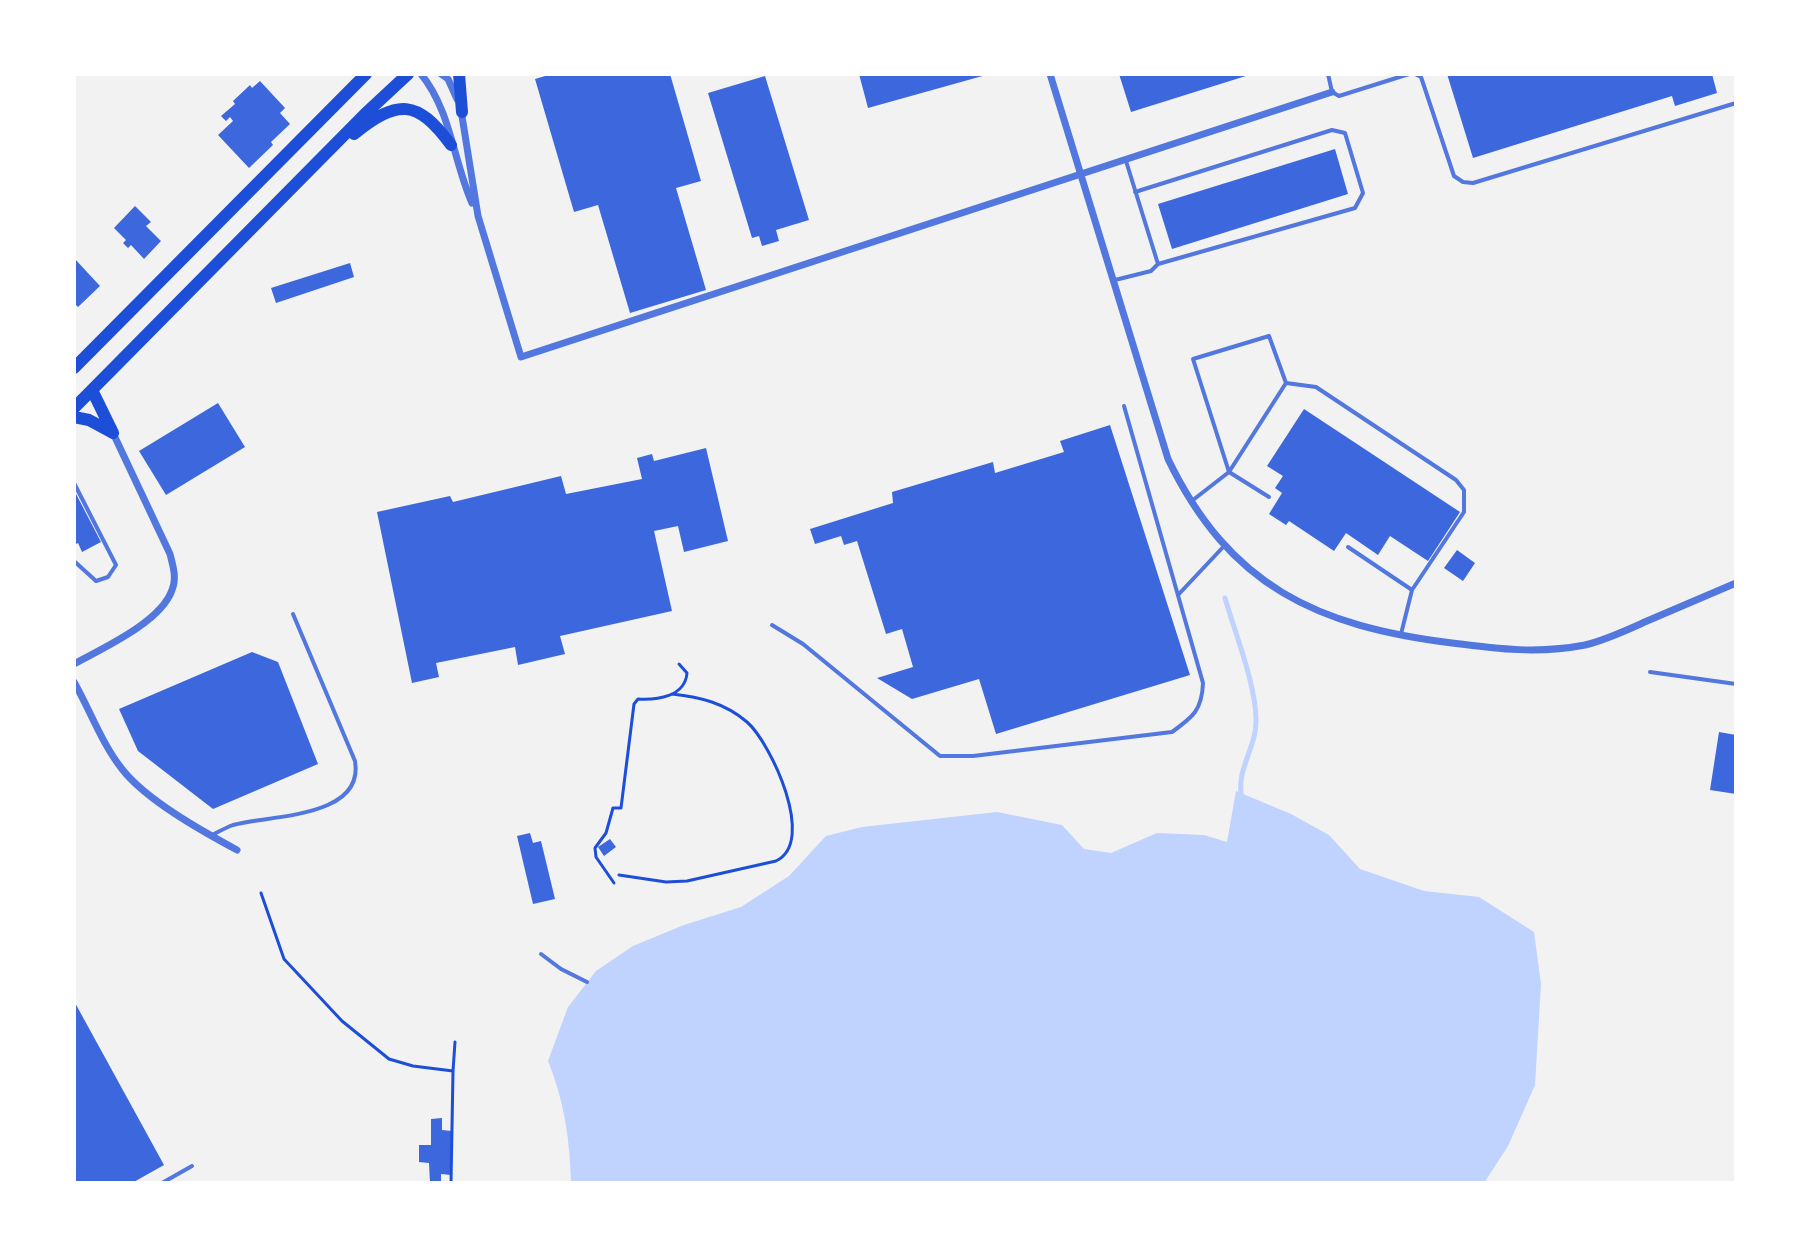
<!DOCTYPE html>
<style>
body{margin:0}
#map{position:relative;width:1810px;height:1257px;overflow:hidden;background:#f2f2f2;font-family:Jost,sans-serif}
canvas{display:block}
.frame{position:absolute;inset:0;border:76px solid #fff;pointer-events:none}
</style>
<div id="map">
<canvas width="1810" height="1257"></canvas>
<div class="frame"></div>
</div>
<script>
const c = document.querySelector('canvas').getContext('2d');
c.lineJoin = 'round';
function fill(path, color) { c.fillStyle = color; c.fill(path, 'evenodd'); }
function trace(path, color, width, dash) { c.strokeStyle = color; c.lineWidth = width; c.lineCap = dash ? 'butt' : 'round'; c.setLineDash(dash || []); c.stroke(path); }
fill(new Path2D(`
 M1236,791L1291,814L1329,835L1360,869L1424,891L1479,897L1534,932L1541,984L1535,1085L1508,1146L1484,1183H571C570,1140 564,1100 548,1061L568,1007L596,971L633,946L684,925L741,907L789,876L826,836L862,827L997,812L1062,825L1084,849L1111,853L1157,833L1204,835L1227,842Z`), '#bfd3fe');
trace(new Path2D(`
 M1225,598C1235,633 1256,685 1256,720C1257,747 1235,770 1242,799`), '#bfd3fe', 5);
fill(new Path2D(`
 M552,74H670L701,181L676,188L706,290L630,313L598,205L574,212L535,79Z
 M859,74H986V75L868,108Z
 M1119,74H1249V75L1131,112Z
 M1447,74H1712L1717,93L1675,106L1672,96L1473,158Z
 M765,76L809,220L776,230L779,241L762,246L759,236L752,238L708,93Z
 M260,81L285,108L280,113L290,124L271,142L273,145L249,168L218,135L233,121L230,117L226,121L221,116L235,104L233,101L250,85L252,88Z
 M1335,149L1348,194L1172,249L1158,204Z
 M135,206L151,222L146,226L161,241L144,259L131,245L128,248L123,243L126,240L114,228Z
 M74,258L100,286L78,307L74,303Z
 M350,263L354,277L276,303L271,288Z
 M218,403L245,447L166,495L139,451Z
 M1304,409L1460,512L1428,561L1390,536L1378,555L1346,533L1334,551L1289,521L1286,525L1269,514L1282,493L1275,488L1283,476L1267,466Z
 M1110,425L1190,675L996,734L979,679L912,699L877,678L913,667L902,629L886,634L857,541L844,545L841,536L815,544L810,529L893,503L892,492L993,462L995,473L1064,452L1060,441Z
 M706,448L728,541L684,552L678,526L654,531L672,611L560,636L565,654L518,665L515,647L436,663L439,677L412,683L377,512L450,496L453,502L561,476L566,494L642,479L637,458L652,454L654,461Z
 M74,490L101,542L82,552L78,543L74,545Z
 M1457,550L1475,563L1463,581L1444,568Z
 M252,652L278,662L318,764L213,809L138,751L119,709Z
 M1719,732L1736,735V794L1710,790Z
 M530,833L533,843L541,841L555,899L533,904L517,836Z
 M610,839L616,847L604,856L598,847Z
 M74,1001L164,1165L132,1183H74Z
 M442,1118V1130L452,1131L451,1175L441,1174V1183H430L429,1163L419,1162V1145H431V1119Z`), '#3d67dc');
trace(new Path2D(`
 M619,875L666,882L687,881L776,861C817,842 771,743 747,722C725,703 700,697 672,694
 M614,883L596,857L595,848L606,833L613,808H621L634,704L638,699C657,700 685,697 687,673L679,664
 M261,893L284,959L342,1021L389,1059L413,1066L453,1071L451,1183
 M453,1071L455,1042`), '#1d4ed8', 3);
trace(new Path2D(`
 M1328,74L1332,92L1339,96L1409,74
 M1415,74L1421,77L1454,176L1463,182L1473,183L1736,103
 M1135,192L1332,130L1345,133L1363,193L1355,208L1158,264
 M1115,280L1151,271L1158,264L1126,161
 M1286,383L1229,472L1193,359L1269,336L1286,383L1316,387L1456,480L1464,490V512L1412,590L1401,634
 M74,483L116,565L108,577L96,581L74,561
 M1193,500L1229,472L1269,497
 M1348,547L1412,590
 M1178,595L1225,545
 M772,625L803,644L940,756H973L1172,732C1193,717 1202,710 1203,683L1124,406
 M1650,672L1736,684
 M210,836C218,832 225,828 233,825C267,815 365,819 355,761L293,614
 M541,954L561,969L587,982
 M162,1183L192,1166`), '#5277de', 4);
trace(new Path2D(`
 M421,74C451,111 453,160 472,203
 M441,74L448,79L457,99
 M1050,74L1168,459C1230,587 1317,626 1452,643C1498,649 1539,654 1585,645C1606,640 1627,630 1647,621C1677,608 1706,596 1736,583
 M461,110L478,216L521,357L1332,92
 M74,664C103,648 161,622 172,590C177,578 173,566 170,554L113,433
 M74,682C90,710 102,744 122,769C146,800 202,831 237,850`), '#5277de', 7);
trace(new Path2D(`
 M459,74L462,112
 M354,134C398,99 417,99 451,145
 M74,368L366,74
 M92,390L113,433
 M74,408L365,114L408,74
 M74,417L89,420L113,433`), '#1d4ed8', 12);
</script>
